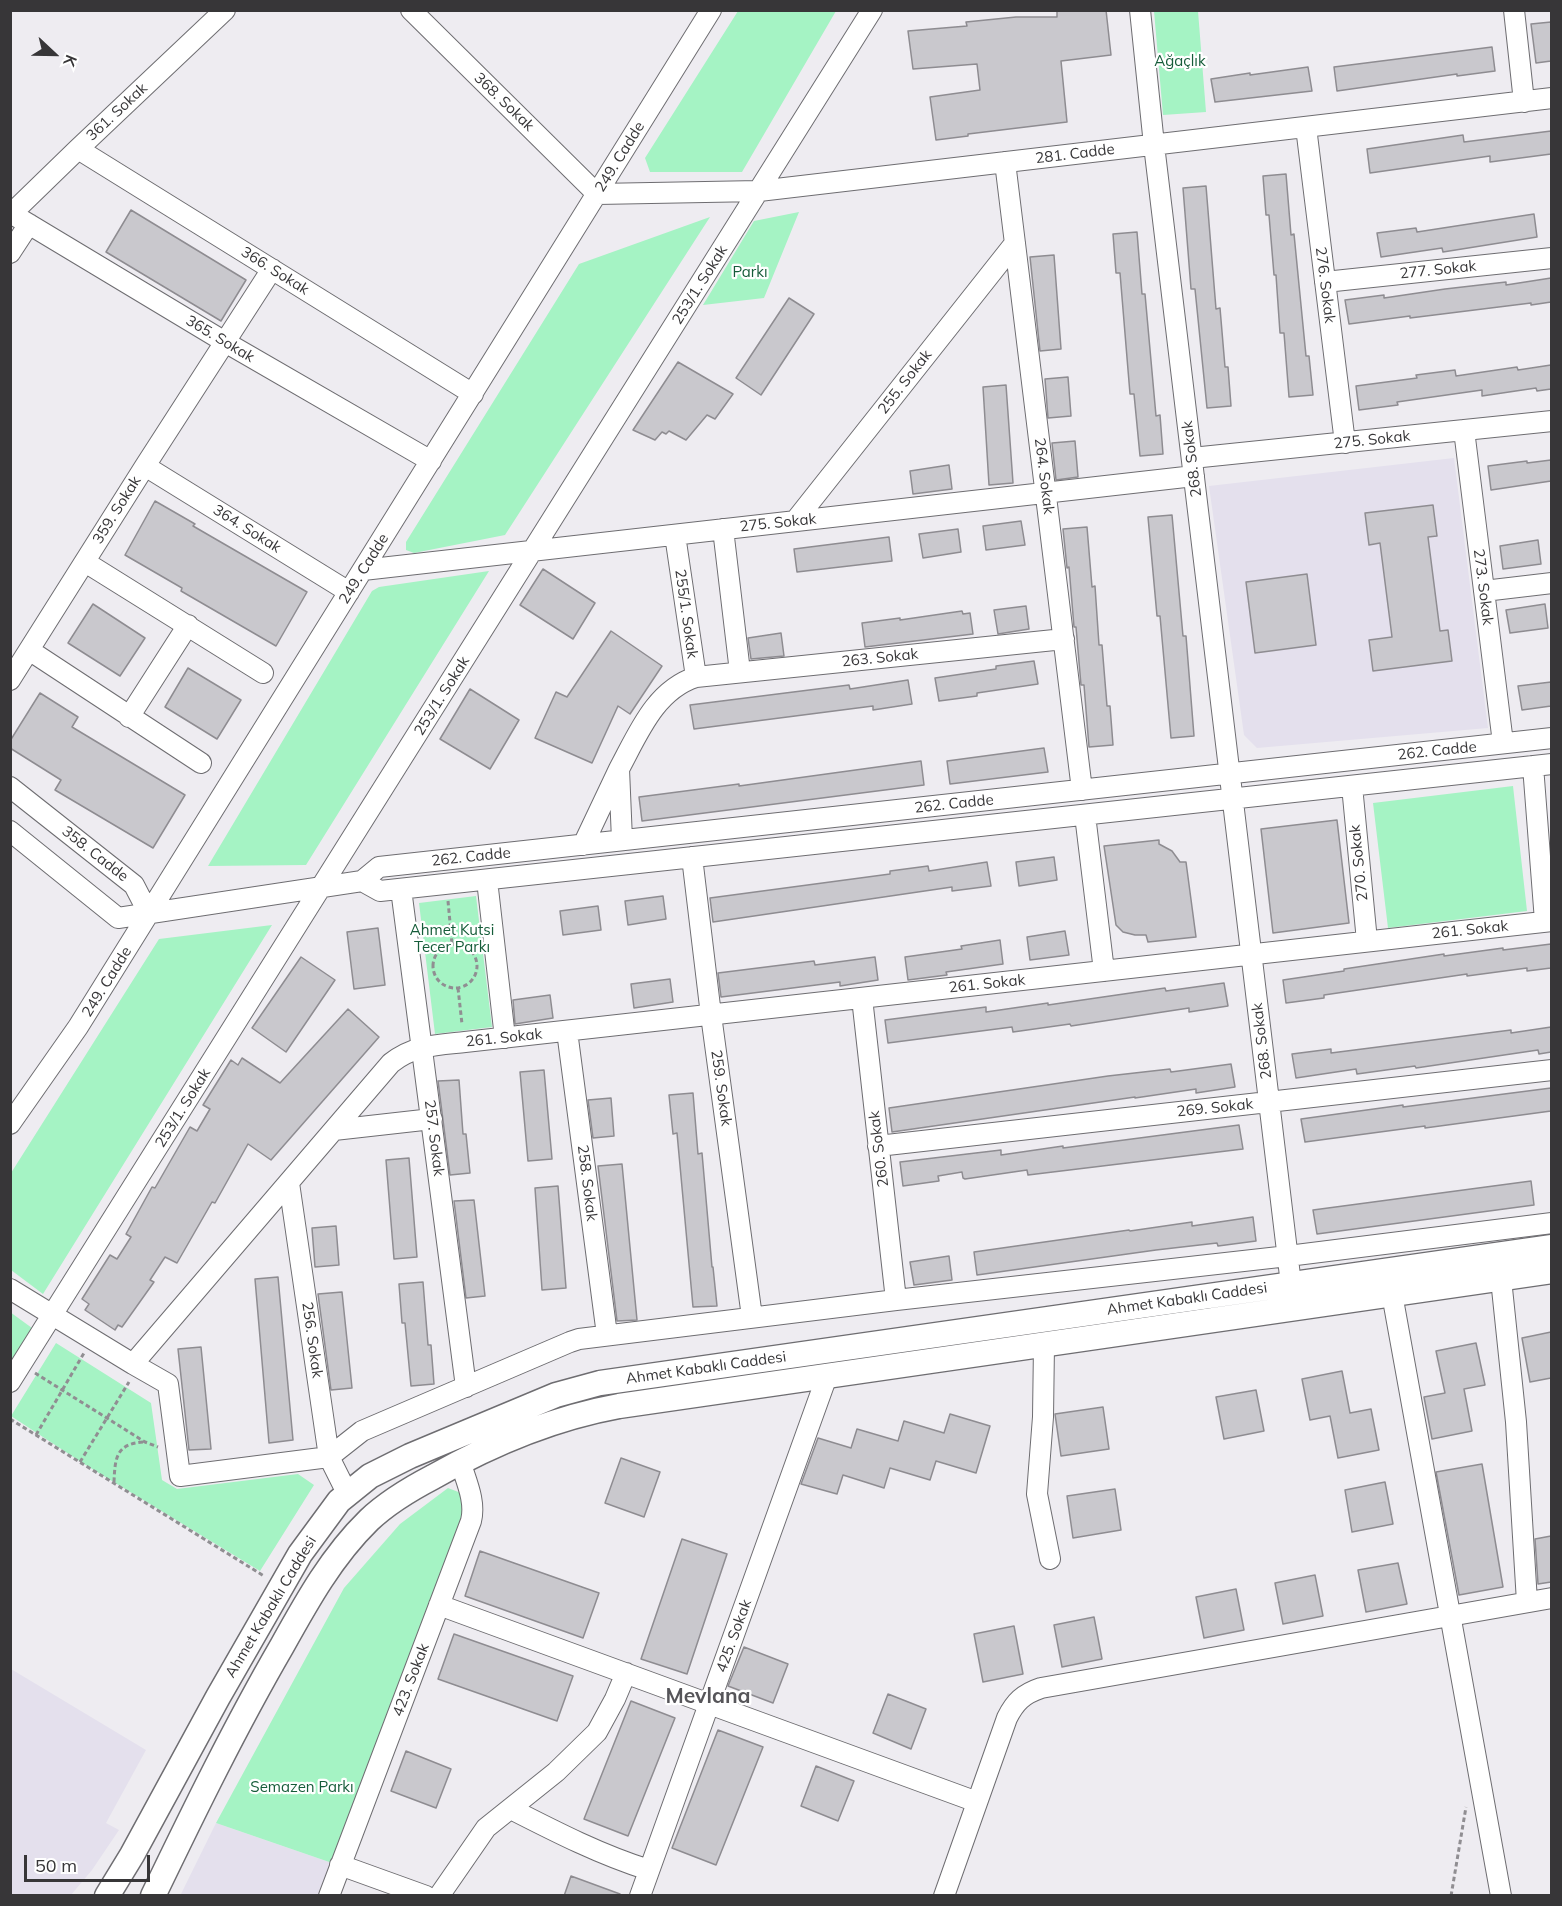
<!DOCTYPE html>
<meta charset="utf-8">
<style>
body{margin:0}
#map{position:relative;width:1562px;height:1906px;overflow:hidden;background:#eeecf1;font-family:Mulish,sans-serif}
canvas{display:block}
.frame{position:absolute;inset:0;border:12px solid #373638;pointer-events:none}
.north{position:absolute;left:24px;top:24px;width:60px;height:60px;-webkit-text-stroke:4px #fff;paint-order:stroke;rotate:112deg;font-size:16px;font-weight:700;line-height:24px;text-align:center;color:#373638}
.north::after{content:'';display:block;margin:auto;width:21px;height:27px;background:#373638;clip-path:polygon(50% 0,100% 100%,50% 72%,0 100%)}
.scale{position:absolute;left:24px;top:1855px;width:126px;height:27px;box-sizing:border-box;border:3px solid #373638;border-top:0;padding-left:8px;font-size:18px;line-height:21px;white-space:nowrap;color:#373638;-webkit-text-stroke:4px #fff;paint-order:stroke}
</style>
<div id="map">
<canvas width="1562" height="1906"></canvas>
<div class="frame"></div>
<div class="north">K</div>
<div class="scale">50 m</div>
</div>
<script>
const c = document.querySelector('canvas').getContext('2d');
c.lineJoin = 'round';
function fill(path, color) { c.fillStyle = color; c.fill(path, 'evenodd'); }
function trace(path, color, width, dash) { c.strokeStyle = color; c.lineWidth = width; c.lineCap = dash ? 'butt' : 'round'; c.setLineDash(dash || []); c.stroke(path); }
function label(font, color, halo, rows, align = 'center') {
  c.font = font + ' Mulish,sans-serif'; c.lineWidth = 4.5; c.setLineDash([]); c.textBaseline = 'middle'; c.strokeStyle = halo; c.fillStyle = color; for (const [text, x, y, turn = 0] of rows) {
    c.save(); c.translate(x, y); c.rotate((+turn || 0) * Math.PI / 180); c.textAlign = isNaN(turn) ? turn : align; if (halo) c.strokeText(text, 0, 0); c.fillText(text, 0, 0); c.restore();
  }
}
fill(new Path2D(`
 M1454,458L1488,728L1257,748L1244,735L1209,486Z
 M11,1669L146,1750L106,1823L119,1830L92,1870L71,1895H11Z
 M216,1823L335,1864L323,1895L180,1896Z`), '#e4e0ed');
fill(new Path2D(`
 M738,11H836L742,172H650L645,158Z
 M1154,11H1198L1206,112L1163,115Z
 M799,212L764,298L703,305L754,221Z
 M710,217L505,535L414,553L406,550V542L579,264Z
 M489,571L306,865L208,866L372,591L379,587Z
 M1513,786L1527,911L1388,928L1373,803Z
 M476,896L492,1027L435,1034L419,903Z
 M272,925L43,1294L11,1270V1173L159,939Z
 M10,1312L32,1328L11,1363H10Z
 M56,1343L151,1403L162,1480L177,1489L298,1474L314,1485L260,1571L84,1464L11,1416Z
 M448,1488L461,1493L467,1502L335,1864L216,1823L344,1588L400,1524Z`), '#a5f3c4');
const building = new Path2D(`
 M1064,10H1106L1111,55L1061,61L1067,122L968,134V136L936,140L930,97L980,90L977,64L913,69L908,31L967,26L966,22L1016,17H1057V11Z
 M1551,22V61L1536,63L1531,24Z
 M1492,47L1495,71L1457,76V74L1337,91L1334,67Z
 M1308,67L1312,91L1215,102L1211,79L1250,73V75Z
 M1551,131V154L1490,162V156L1370,173L1367,149L1463,135L1464,142Z
 M1286,174L1291,235L1294,234L1306,356H1309L1313,395L1289,397L1284,333H1280L1276,275H1274L1269,215H1266L1263,176Z
 M1206,186L1216,309L1220,308L1225,367H1228L1231,406L1207,408L1195,289H1191L1183,188Z
 M131,210L246,280L221,321L106,252Z
 M1534,214L1537,237L1443,252L1442,248L1381,257L1377,233L1416,228L1417,232Z
 M1137,232L1142,294H1145L1156,416L1160,415L1163,454L1140,456L1134,394H1130L1120,273H1116L1113,234Z
 M1054,255L1061,349L1040,351L1030,257Z
 M1551,278V302L1531,305V303L1410,318V316L1349,324L1345,300L1384,295V298L1445,289L1506,282V285Z
 M789,298L814,314L761,395L736,378Z
 M678,362L733,394L715,419L707,415L686,440L669,431L666,434L662,432L655,440L633,430Z
 M1551,365V389L1537,391L1536,388L1482,396V390L1397,402L1398,405L1359,410L1356,386L1417,378L1416,375L1455,370L1456,376L1517,367L1518,370Z
 M1068,377L1071,416L1048,418L1045,379Z
 M1006,385L1013,483L989,485L983,387Z
 M1075,441L1078,477L1056,480L1052,443Z
 M1551,460V481L1491,490L1488,466L1527,461V463Z
 M949,465L952,489L913,494L910,471Z
 M155,501L195,524L193,526L307,592L276,646L181,591L182,588L125,555Z
 M1433,505L1437,536L1428,537L1440,631L1448,630L1452,661L1373,671L1369,640L1392,637L1380,543L1369,545L1365,513Z
 M1172,515L1183,636H1186L1194,736L1171,738L1160,616H1157L1148,517Z
 M1021,521L1025,545L986,550L983,526Z
 M1087,527L1092,587L1095,586L1099,645H1102L1107,706H1110L1113,745L1089,747L1084,685H1081L1076,627H1074L1069,567L1067,568L1063,529Z
 M958,529L961,552L923,558L919,534Z
 M889,537L892,561L797,572L794,549Z
 M1538,540L1541,564L1503,569L1500,546Z
 M543,569L595,603L573,639L520,605Z
 M1307,574L1316,645L1255,653L1246,582Z
 M93,604L145,638L120,676L68,643Z
 M1545,604L1548,628L1510,633L1506,610Z
 M1026,606L1029,629L998,634L994,610Z
 M962,611L963,614L970,613L973,634L865,647L862,623L900,618V620Z
 M611,631L662,666L630,714L618,706L592,763L535,738L556,692L567,697Z
 M781,633L784,656L751,659L748,638Z
 M1034,661L1038,684L977,693V696L939,701L935,678L996,669V666Z
 M188,668L241,700L217,739L165,707Z
 M908,680L912,704L873,710V706L694,729L690,705L849,685L850,689Z
 M1551,682V706L1522,710L1518,686Z
 M470,689L519,720L490,769L440,739Z
 M40,693L78,717L72,727L185,795L153,848L55,790L61,780L10,748V741Z
 M1044,748L1048,772L950,784L947,761Z
 M921,761L924,785L642,821L639,797L739,784V786Z
 M1337,820L1349,923L1273,933L1261,829Z
 M1159,840V844L1172,851L1180,862H1186L1196,937L1148,942L1146,935H1135L1123,932L1116,925L1104,846Z
 M1054,857L1057,880L1019,886L1016,862Z
 M987,862L991,886L952,891V887L713,922L710,898L890,874V871L928,866L929,871Z
 M663,896L666,919L628,925L625,901Z
 M598,906L601,930L563,935L560,911Z
 M378,928L385,985L354,989L347,932Z
 M1065,931L1069,955L1030,960L1027,937Z
 M1000,940L1003,964L946,972L947,975L908,980L905,957L962,949L961,946Z
 M1551,944V968L1527,971V968L1467,976V974L1324,995V998L1286,1003L1283,980L1344,971V969L1444,954V956L1503,948V950Z
 M301,957L335,980L286,1052L252,1028Z
 M875,957L878,980L840,986V982L721,997L718,973L814,961L815,965Z
 M670,979L673,1002L634,1008L631,984Z
 M1224,983L1228,1006L1189,1012V1008L1071,1026L1070,1024L1013,1032L1012,1027L888,1043L885,1020L986,1007V1012L1048,1003V1005L1165,988L1166,991Z
 M550,995L553,1018L515,1024L513,1000Z
 M348,1009L379,1037L271,1160L248,1144L215,1203L212,1202L177,1263L165,1257L150,1280L154,1282L122,1327L118,1325L115,1330L85,1310L89,1304L82,1299L110,1255L117,1259L131,1237L126,1234L152,1187L155,1188L190,1127L197,1131L210,1109L203,1105L231,1060L238,1065L242,1058L280,1083Z
 M1551,1027V1052L1539,1054L1538,1050L1416,1068L1415,1066L1357,1074L1356,1069L1296,1078L1292,1054L1331,1049V1053L1511,1030V1033Z
 M1231,1064L1235,1087L1196,1093V1089L1135,1098V1097L892,1132L889,1108L1108,1076L1170,1069L1171,1072Z
 M544,1070L552,1159L528,1161L520,1072Z
 M459,1080L463,1134H466L470,1173L450,1175L438,1081Z
 M1551,1088V1111L1425,1128V1126L1305,1142L1301,1119L1403,1105V1107Z
 M693,1093L698,1154L702,1153L712,1267H713L717,1306L693,1307L677,1133L673,1134L669,1095Z
 M611,1098L614,1136L593,1138L588,1100Z
 M1239,1125L1243,1149L1028,1175L1027,1170L965,1179L963,1178L962,1172L938,1176L939,1181L903,1186L900,1162L1001,1150V1155L1063,1146V1148Z
 M409,1158L417,1257L394,1259L386,1160Z
 M622,1164L637,1320L617,1321L598,1166Z
 M1531,1181L1534,1205L1317,1234L1313,1210Z
 M558,1186L566,1288L542,1290L535,1188Z
 M474,1200L485,1296L466,1298L454,1201Z
 M1253,1217L1256,1241L1218,1246L1217,1243L1156,1250L977,1275L974,1252L1129,1230L1130,1231L1192,1222V1226Z
 M336,1226L339,1265L315,1267L312,1228Z
 M949,1256L952,1280L914,1285L910,1262Z
 M278,1277L293,1440L269,1443L255,1279Z
 M423,1282L428,1345H431L434,1384L411,1386L405,1323H402L399,1284Z
 M342,1292L352,1388L331,1390L318,1294Z
 M1551,1332V1378L1530,1382L1522,1338Z
 M1476,1343L1485,1385L1464,1389L1472,1431L1432,1439L1424,1397L1445,1393L1436,1351Z
 M201,1347L211,1449L189,1450L178,1349Z
 M1342,1371L1350,1413L1371,1409L1379,1450L1338,1458L1330,1416L1310,1420L1302,1379Z
 M1256,1390L1264,1431L1224,1439L1216,1397Z
 M1103,1407L1109,1449L1061,1456L1055,1414Z
 M950,1414L990,1426L976,1473L936,1461L930,1480L890,1468L884,1488L843,1475L837,1494L801,1484L818,1438L851,1448L857,1429L898,1441L904,1421L944,1433Z
 M621,1458L660,1472L644,1517L605,1503Z
 M1482,1464L1503,1587L1459,1595L1436,1472Z
 M1385,1482L1393,1524L1352,1532L1345,1490Z
 M1115,1489L1121,1530L1073,1538L1067,1496Z
 M1551,1536V1582L1538,1584L1535,1539Z
 M682,1539L727,1554L687,1674L641,1659Z
 M480,1551L599,1593L583,1638L465,1596Z
 M1398,1563L1407,1604L1366,1612L1358,1570Z
 M1315,1575L1323,1616L1283,1624L1275,1583Z
 M1236,1589L1244,1630L1204,1638L1196,1597Z
 M1094,1617L1102,1659L1062,1667L1054,1625Z
 M1014,1626L1023,1674L983,1682L974,1634Z
 M454,1634L573,1676L557,1721L438,1679Z
 M744,1647L788,1664L773,1703L728,1686Z
 M888,1694L926,1709L911,1749L873,1733Z
 M631,1701L675,1718L628,1836L584,1819Z
 M718,1730L763,1747L716,1865L672,1848Z
 M406,1751L451,1769L436,1808L391,1791Z
 M816,1766L854,1781L838,1821L801,1806Z
 M571,1876L620,1894L619,1896H564Z`);
fill(building, '#c9c8cd');
trace(building, '#8e8c91', 1.5);
const minor = new Path2D(`
 M411,10L597,194L759,191L1552,98
 M1140,10L1154,145L1291,1284
 M1514,10L1524,102
 M1306,127L1345,443
 M78,149L473,394
 M1005,162L1082,790
 M12,214L225,342L431,461
 M10,215L78,149L225,10
 M10,253L29,224
 M1325,282L1552,258
 M1464,430L1503,743
 M1192,458L1552,421
 M145,466L349,592
 M795,521L1015,243
 M723,529L740,672
 M85,562L263,673
 M363,570L1194,476
 M1484,591L1552,583
 M29,650L201,763
 M696,677L1064,639
 M10,680L145,466L272,269
 M129,717L188,625
 M1533,766L1545,921
 M619,769C638,734 655,690 696,677L675,535
 M1352,786L1367,941
 M10,787L134,885L149,914
 M1085,815L1104,971
 M10,831L118,918L362,881L379,867L1552,738
 M583,845L619,769L622,840
 M692,857L711,1015L752,1317
 M487,880L505,1038
 M362,881L380,891L1552,764
 M401,889L466,1387
 M1552,921L465,1042C436,1045 414,1045 391,1063L133,1364L168,1384L180,1476L329,1457L362,1431L570,1342L579,1339L896,1300L1288,1256L1552,1223
 M862,998L896,1300
 M567,1031L607,1335
 M10,1124L78,1027L711,10
 M334,1130L432,1119
 M878,1146L1552,1070
 M289,1183L329,1457L347,1493
 M1501,1279L1516,1422L1527,1602
 M10,1289L133,1364
 M1392,1294L1501,1896
 M1044,1345L1043,1417L1037,1494L1050,1559
 M10,1382L872,10
 M439,1605L977,1802
 M511,1809C556,1832 601,1855 649,1870
 M340,1865L426,1896
 M329,1896L471,1521C476,1501 466,1481 460,1461
 M439,1896L486,1828L556,1772L597,1732L615,1699L626,1673
 M640,1896L827,1376
 M944,1896L1007,1718C1015,1702 1023,1694 1041,1688L1552,1598`);
const major = new Path2D(`
 M107,1896L132,1855L218,1697L300,1554L339,1501L370,1476L410,1456L556,1395L600,1383L1552,1247
 M153,1896C194,1811 235,1727 282,1646C307,1601 332,1556 369,1520C388,1502 410,1489 433,1477C491,1444 553,1418 619,1406L1552,1271`);
trace(minor, '#6e6d71', 22);
trace(major, '#6e6d71', 27);
trace(new Path2D(`
 M448,901L452,944
 M433 966a22 22 0 1 1 44 0a22 22 0 1 1-44 0Z
 M458,988L462,1024
 M35,1373L145,1442L158,1447
 M10,1419L264,1576
 M36,1435L84,1353
 M80,1462L129,1382
 M114,1482C115,1458 116,1444 143,1442
 M1451,1896L1466,1807`), '#908e92', 3, [4.5, 3]);
trace(minor, '#fff', 20);
trace(major, '#fff', 24);
label('15px', '#155c39', '#fff', [
 ["Ağaçlık",1180,61],
 ["Parkı",750,272],
 ["Ahmet Kutsi",452,930],
 ["Tecer Parkı",452,947],
 ["Semazen Parkı",302,1787]
]);
label('15px', '#373638', '#fff', [
 ["368. Sokak",504,102,44],
 ["361. Sokak",117,112,-43],
 ["281. Cadde",1075,154,-7],
 ["249. Cadde",620,157,-58],
 ["277. Sokak",1438,270,-6],
 ["366. Sokak",275,271,32],
 ["253/1. Sokak",700,285,-58],
 ["276. Sokak",1325,285,83],
 ["365. Sokak",220,339,31],
 ["255. Sokak",905,382,-52],
 ["275. Sokak",1372,440,-6],
 ["268. Sokak",1192,459,-97],
 ["264. Sokak",1044,476,83],
 ["359. Sokak",117,510,-58],
 ["275. Sokak",778,523,-6],
 ["364. Sokak",247,529,32],
 ["249. Cadde",364,569,-58],
 ["273. Sokak",1483,587,83],
 ["255/1. Sokak",686,614,82],
 ["263. Sokak",880,658,-6],
 ["253/1. Sokak",442,696,-58],
 ["262. Cadde",1437,751,-6],
 ["262. Cadde",954,804,-6],
 ["358. Cadde",95,854,38],
 ["262. Cadde",471,857,-6],
 ["270. Sokak",1359,863,-96],
 ["261. Sokak",1470,930,-6],
 ["249. Cadde",107,982,-58],
 ["261. Sokak",987,984,-6],
 ["261. Sokak",504,1038,-6],
 ["268. Sokak",1262,1041,-97],
 ["259. Sokak",721,1088,82],
 ["253/1. Sokak",183,1108,-58],
 ["269. Sokak",1215,1108,-6],
 ["257. Sokak",434,1138,83],
 ["260. Sokak",879,1149,-97],
 ["258. Sokak",587,1183,83],
 ["Ahmet Kabaklı Caddesi",1187,1299,-8],
 ["256. Sokak",312,1340,82],
 ["Ahmet Kabaklı Caddesi",706,1368,-8],
 ["Ahmet Kabaklı Caddesi",271,1607,-59],
 ["425. Sokak",734,1636,-70],
 ["423. Sokak",411,1680,-69]
]);
label('bold 21px', '#565559', '#fff', [
 ["Mevlana",708,1697]
]);
</script>
